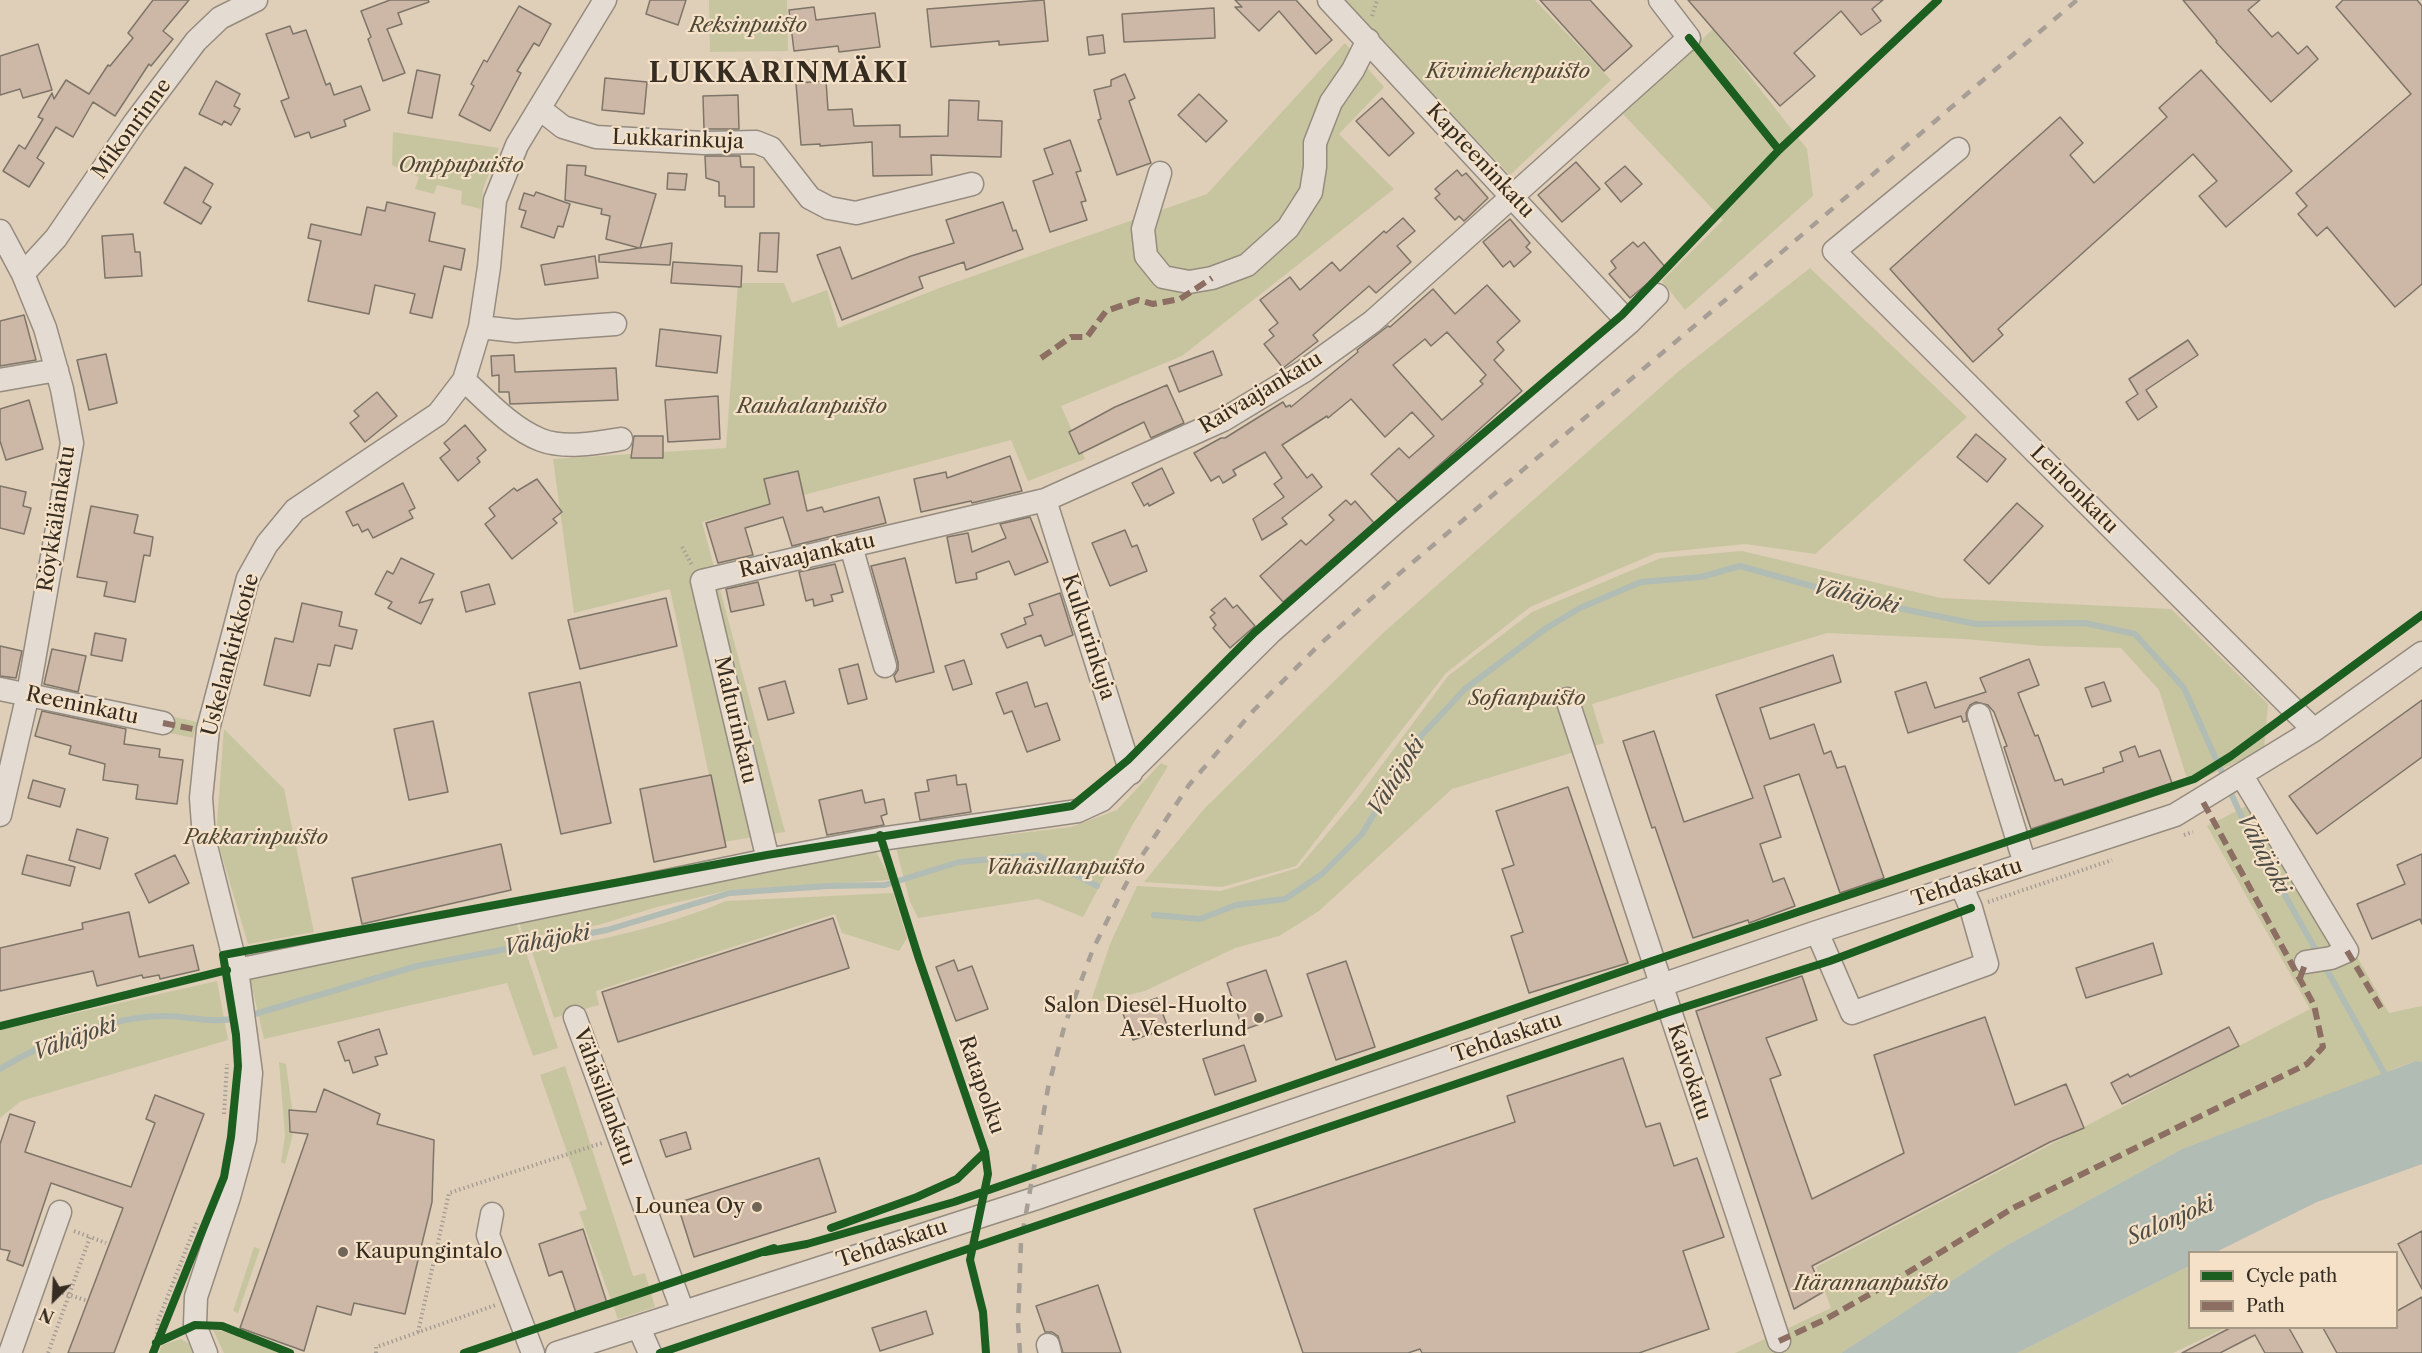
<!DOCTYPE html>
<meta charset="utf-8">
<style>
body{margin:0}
#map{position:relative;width:2422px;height:1353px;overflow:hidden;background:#dfceb8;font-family:"Libre Caslon Text",serif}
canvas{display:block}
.legend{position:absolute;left:2188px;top:1251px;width:210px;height:78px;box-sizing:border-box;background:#f4e1c7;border:2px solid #a89985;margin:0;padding:8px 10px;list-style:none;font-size:18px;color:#352c22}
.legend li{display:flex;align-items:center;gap:12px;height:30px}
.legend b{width:30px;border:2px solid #a89985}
.north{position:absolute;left:24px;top:1269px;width:60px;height:60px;-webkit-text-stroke:4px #f4e1c7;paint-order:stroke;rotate:204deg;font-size:16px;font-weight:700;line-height:24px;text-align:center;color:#352c22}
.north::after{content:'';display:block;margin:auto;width:21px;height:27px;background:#352c22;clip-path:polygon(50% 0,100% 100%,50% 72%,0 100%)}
</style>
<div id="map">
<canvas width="2422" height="1353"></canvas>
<ul class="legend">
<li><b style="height:8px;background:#1b5e20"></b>Cycle path</li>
<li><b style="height:8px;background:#8d6e63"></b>Path</li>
</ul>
<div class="north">N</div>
</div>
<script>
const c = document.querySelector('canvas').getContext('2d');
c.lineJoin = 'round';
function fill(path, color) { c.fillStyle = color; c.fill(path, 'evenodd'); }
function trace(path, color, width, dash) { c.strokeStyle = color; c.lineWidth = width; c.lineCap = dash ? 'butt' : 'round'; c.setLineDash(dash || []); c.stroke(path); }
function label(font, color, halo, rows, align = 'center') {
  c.font = font + ' "Libre Caslon Text",serif'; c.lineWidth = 4.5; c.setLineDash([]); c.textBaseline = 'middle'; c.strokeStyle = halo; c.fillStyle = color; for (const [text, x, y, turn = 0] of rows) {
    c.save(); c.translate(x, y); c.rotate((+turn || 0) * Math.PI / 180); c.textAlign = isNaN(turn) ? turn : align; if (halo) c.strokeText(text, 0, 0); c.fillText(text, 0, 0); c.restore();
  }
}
fill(new Path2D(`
 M709,0H787L788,51L710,52Z
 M1344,0H1535L1611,80L1510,175Z
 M1713,29L1807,149L1813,196L1685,310L1662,281L1723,220L1623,114Z
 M1345,43L1384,87L1339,134L1394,189L1182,356L1061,406L1085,459L1028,481L1011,440L702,522L785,832L723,842L670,589L574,613L553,459L726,448L738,283H784L792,303L827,290L838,328L942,287L1207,194Z
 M393,132L499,148L483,189L481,209L461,204L462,191L437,185L434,194L415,189L419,177L392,165Z
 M1810,268L1967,417L1815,554L1745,544L1656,553L1530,607L1446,673L1296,866L1222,887L1144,882L1204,809L1383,633L1679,371Z
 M1742,551L1941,598L2171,609L2268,704L2264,749L2189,785L2159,690L2121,648L2042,646L1965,639L1827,633L1592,704L1604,743L1452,789L1319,911L1279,936L1235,948L1145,991L1090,1004L1110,944L1137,886L1221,891L1298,868L1358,797L1448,676L1532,612L1661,558Z
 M165,715L197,722L193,738L161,731Z
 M224,729L284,789L314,932L248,944L216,836Z
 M1161,763L1168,766L1133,824L1083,917L1038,899L918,918L910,902L896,848L1071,827L1117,810Z
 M2266,796L2389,1013L2422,1006V1062L2416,1061L2396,1068L2366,1081L2182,1149L2002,1248L1841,1353H1735L1831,1308L1816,1267L2310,1009L2207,826Z
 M875,850L891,880L730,890L657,907L598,925L524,938L519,922Z
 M893,893L907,938L899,951L842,933L835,914L596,991L599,1005L554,1018L532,952C598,941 664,927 726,901Z
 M516,922L558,1048L533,1056L507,983L264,1039L250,979Z
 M217,981L228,1040L21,1101L0,1118V1030Z
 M279,1062L286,1064L292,1109L288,1110L289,1133L293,1134L285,1164L281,1162L285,1135Z
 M565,1066L633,1276L645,1273L655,1307L618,1319L579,1212L587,1209L540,1075Z
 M254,1247L260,1249L238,1313L233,1311Z
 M2189,1266L2190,1328H2225L2173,1353H2017Z
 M213,1330L222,1331L282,1353H224Z
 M181,1339L188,1343L194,1353H159L162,1345Z`), '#c7c59f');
fill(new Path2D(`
 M2416,1061L2422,1062V1164L2317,1202L2216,1252H2190L2189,1266L2017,1353H1841L2002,1248L2182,1149Z`), '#b1bcb4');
trace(new Path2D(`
 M2229,789L2245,824L2318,954
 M1154,915L1200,919L1236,905L1285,899L1322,874L1362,834L1422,735L1465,689L1545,629L1580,608L1641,582L1701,577L1740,566L1869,602L1976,624L2085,623L2135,634L2184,688L2225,779
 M2323,963L2388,1080
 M248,1016L417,966L607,930L730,893L828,886L885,885L959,862L1037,855L1097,886
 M0,1069C43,1042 114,1016 165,1016C191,1016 211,1024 238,1018`), '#b1bcb4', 6);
const building = new Path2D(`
 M153,0H189L163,31L173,39L151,66L149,64L115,116L93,102L73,137L56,127L37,158L44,163L29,187L3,171L19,145L25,149L43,119L38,117L52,93L54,99L66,80L89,94L108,65L110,66L133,38L128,33Z
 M390,0H428L429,2L398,13L402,24L387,29L405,73L383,81L368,39L371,37L361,11Z
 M650,0H686L678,25L646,14Z
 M1044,0L1048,41L999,45V41L931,47L927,9Z
 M1235,0H1296L1332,40L1316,54L1279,11L1259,31L1235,7H1242Z
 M1540,0H1590L1632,46L1604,71Z
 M1688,0H1883L1872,9L1881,21L1861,35L1841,11L1794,53L1815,76L1780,106Z
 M2183,0H2260L2248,10L2272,37L2278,32L2298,54L2307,46L2318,59L2271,102L2216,42L2217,41Z
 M2343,0H2417L2422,6V284L2395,307L2327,227L2317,236L2298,214L2307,206L2296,193L2411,94L2336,7Z
 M519,6L551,24L539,46L534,43L517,71L521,73L490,131L459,115L474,86L471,84L484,60L487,62Z
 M814,7L816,20L875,13L880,47L839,52L838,46L794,51L789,10Z
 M1214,8L1215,38L1124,42L1122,14Z
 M290,26L293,34L306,30L326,85L330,83L334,95L361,86L370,110L344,120L346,126L311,138L309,132L295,137L281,101L289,98L266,34Z
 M1103,35L1105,53L1089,55L1087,37Z
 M38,44L52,90L23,98L20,89L0,95V56Z
 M417,70L440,75L432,118L408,113Z
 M2201,70L2292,171L2226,227L2199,196L2217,181L2193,154L1998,329L2003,335L1973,362L1890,269L2060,117L2083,143L2070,155L2094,183L2167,117L2159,108Z
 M1125,74L1135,98L1129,101L1151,163L1117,175L1098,120L1101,119L1094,90L1111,86V80Z
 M605,78L647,82L644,114L602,110Z
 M216,81L240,94L234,106L240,109L231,125L224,121L222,125L199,114Z
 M826,81L828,110L852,109L854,126L900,125V137L948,136L949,100L979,101L978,120L1002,121L1001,157L931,155L932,175L873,176L872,142L820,146V144L801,145L796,83Z
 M1199,94L1227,121L1206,142L1178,115Z
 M738,95L739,129H704L703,96Z
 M1382,98L1414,133L1389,156L1356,121Z
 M1070,140L1081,171L1076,172L1086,201L1081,202L1087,220L1050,232L1033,181L1053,174L1044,149Z
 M705,156H740L741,167H754V207H725V196H719V182L706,178Z
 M1576,162L1600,189L1562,222L1538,195Z
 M567,165L586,166L585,175L656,194L640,248L672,243L670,265L599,262V255L639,248L606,239L610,216L601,214L602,209L565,200Z
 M1625,166L1642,184L1621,202L1605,183Z
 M185,167L213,184L203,202L211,207L201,224L164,203Z
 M1457,170L1462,176L1466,173L1488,198L1464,221L1459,216L1455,220L1435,198L1440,194L1435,189Z
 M668,173L687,174L685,190L667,189Z
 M536,192L570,204L563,227L558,226L554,238L521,227L526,211L519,209L524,193L534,196Z
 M387,202L435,213L429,241L465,249L461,270L444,266L432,318L410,313L415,294L375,285L369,314L308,301L321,241L308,238L311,224L361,235L367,207L385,211Z
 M1003,202L1013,231L1016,230L1023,249L966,270L964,262L919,277L923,288L842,320L817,255L840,247L852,279L911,256L954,243L946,220Z
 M1403,218L1415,231L1397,246L1411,262L1376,293L1369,286L1313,335L1318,341L1283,368L1264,344L1274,336L1269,330L1278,323L1260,300L1290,277L1300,290L1332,262L1340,271L1384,231L1386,233Z
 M1510,219L1530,243L1526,247L1531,252L1514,267L1510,261L1503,267L1483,242Z
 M760,233H779L777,272L758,271Z
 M133,234L135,252H140L142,276L105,278L102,236Z
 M1633,242L1638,247L1644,242L1666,268L1630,298L1609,274L1616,268L1611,261Z
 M595,256L598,278L545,285L541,265Z
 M673,262L742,266L741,287L671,283Z
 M1487,285L1520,321L1497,342L1504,350L1494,360L1522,391L1398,502L1371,474L1399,448L1409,458L1434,436L1412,412L1385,437L1351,399L1328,418L1327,416L1282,445L1307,478L1312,474L1322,487L1282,518L1287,524L1262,540L1253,519L1284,497L1274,484L1282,478L1265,452L1233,470L1236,475L1223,483L1219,476L1211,481L1194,453L1221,438H1225L1283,402L1286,407L1290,405L1291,407L1358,352L1357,350L1388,326L1390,327L1433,289L1455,314ZM1447,332L1486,375L1480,381L1483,384L1442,420L1393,365L1425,339L1431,346Z
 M24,315L36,360L0,366V321Z
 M660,329L721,336L717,373L656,366Z
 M2188,340L2198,355L2146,390L2157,407L2138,420L2126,402L2138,394L2129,379Z
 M1213,351L1222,375L1179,392L1169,367Z
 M106,354L117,403L89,410L77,360Z
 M514,355L515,372L616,368L618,400L510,404L509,392H499V375L492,376L491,356Z
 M1167,385L1184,423L1151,438L1144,422L1079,454L1069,432L1115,407Z
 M377,392L397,416L365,442L350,423L359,416L354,411Z
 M718,396L720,439L668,442L665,400Z
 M29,400L43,449L6,460L0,441V409Z
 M465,425L486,450L477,458L480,462L458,481L440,458L450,450L444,443Z
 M1976,434L2006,459L1987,482L1957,457Z
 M634,436H663V458H631Z
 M1010,456L1022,491L972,503L971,501L921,512L914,479L946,472L947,478Z
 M1162,468L1174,493L1149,506L1148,503L1144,506L1132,483Z
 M798,471L807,511L822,507L824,512L879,497L886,523L792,546L783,517L745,528L753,555L718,563L706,523L770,504L764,479Z
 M537,479L562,512L553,519L557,523L512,559L485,524L495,516L489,508L514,488L517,491Z
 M403,483L415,508L409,511L413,518L373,538L368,529L362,532L358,524L353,526L346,512Z
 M0,486L26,492L23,506L31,508L24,534L0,528Z
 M1346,500L1351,505L1355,501L1374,523L1283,602L1260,576L1301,540L1306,545L1334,520L1329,515Z
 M2017,503L2043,526L1989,584L1964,560Z
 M91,506L138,515L134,533L153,537L150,556L144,555L135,602L104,596L107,582L77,577Z
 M1030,517L1048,562L1015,575L1009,561L976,573L977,579L956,583L947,537L968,533L972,552L1006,538L1000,524Z
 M1125,530L1132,547L1137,545L1147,571L1110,586L1092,543Z
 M401,558L434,574L419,603L433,599L421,624L388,608L392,602L375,594L387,571L393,574Z
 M905,558L934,672L896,682L894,676L898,670V662L871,566Z
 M835,564L843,592L831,595L833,601L814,606L813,599L806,601L799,572Z
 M758,582L764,605L731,612L726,589Z
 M489,584L495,604L466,612L461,592Z
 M1060,593L1073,635L1045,646L1041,635L1007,648L1001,634L1026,624L1024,618L1033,615L1029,604Z
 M666,598L677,646L580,669L568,620Z
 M1225,598L1233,608L1237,605L1255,626L1230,648L1213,628L1216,625L1210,617L1215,613L1211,610Z
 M302,603L342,612L339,626L357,630L352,649L335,645L330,666L318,664L310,696L264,685L275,638L293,642Z
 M95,633L126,639L122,661L91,655Z
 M0,646L22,651L16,678L0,676Z
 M52,649L86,656L78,692L44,684Z
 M1833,655L1841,682L1760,708L1770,739L1814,724L1824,754L1831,751L1837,768L1845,766L1884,878L1840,893L1799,774L1764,786L1781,837L1760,844L1773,882L1784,878L1795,906L1749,923L1748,920L1693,938L1655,827L1652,828L1623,741L1654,731L1684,822L1753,798L1716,695Z
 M2029,659L2039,685L2018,693L2035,736L2038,735L2055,781L2062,779L2064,785L2104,772L2103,768L2123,761L2120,752L2135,746L2139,757L2160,750L2172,783L2031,829L2004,747L2007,746L1994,712L1988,705L1976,702L1970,705L1966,713L1967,721L1963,722L1961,716L1908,733L1895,692L1926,682L1935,708L1986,692L1980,678Z
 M964,660L972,684L953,690L945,666Z
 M858,664L867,699L848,704L839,669Z
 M785,681L794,713L768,720L759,688Z
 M580,682L611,823L561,834L529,693Z
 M1027,682L1035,707L1047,703L1060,740L1027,752L1012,711L1004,714L996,693Z
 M2104,682L2111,701L2092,707L2085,688Z
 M2422,700V757L2317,834L2289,796Z
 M42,711L126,729L124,744L160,749L159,757L183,760L177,804L136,799L138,785L103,780L105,764L69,754L71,746L35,736Z
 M433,721L448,792L409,800L394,729Z
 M711,775L726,847L654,862L640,789Z
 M956,775L957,785L966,784L971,812L920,820L915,793L929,791L927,780Z
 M33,780L65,789L60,807L28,798Z
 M1568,787L1628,963L1529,993L1511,936L1523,932L1502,869L1514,865L1496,811Z
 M862,790L865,803L884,799L887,814L881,816L884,825L827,835L819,800Z
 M77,829L108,838L100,869L69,860Z
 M501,844L511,890L362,924L352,878Z
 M2422,854V924L2420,919L2372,939L2357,904L2405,884L2397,865Z
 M27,855L75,867L70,886L22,874Z
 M175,855L189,883L149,903L135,874Z
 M129,912L139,957L193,945L199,970L160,979L159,975L143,978L142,975L97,986L93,971L0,991V948L83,929L82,923Z
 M833,918L849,968L618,1042L602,992Z
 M2153,943L2162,974L2086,998L2076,968Z
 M954,960L958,971L972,966L988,1009L956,1021L936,967Z
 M1346,961L1375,1047L1336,1060L1307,974Z
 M1266,970L1282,1016L1243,1030L1227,983Z
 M1802,976L1817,1020L1766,1038L1781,1075L1770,1079L1812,1199L1904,1153L1874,1055L1985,1017L2015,1105L2066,1084L2084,1128L2050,1142L1812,1266L1823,1292L1794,1309L1696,1011Z
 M1157,998L1168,1028L1133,1040L1122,1011Z
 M2229,1027L2239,1046L2122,1104L2111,1083L2128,1074L2130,1077Z
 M379,1029L387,1054L375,1057L378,1065L353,1073L349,1060L345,1061L338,1042Z
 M1244,1045L1256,1081L1215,1095L1203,1059Z
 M1623,1058L1646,1127L1660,1123L1674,1166L1697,1158L1724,1237L1683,1251L1709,1329L1639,1353H1422L1420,1349L1408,1353H1303L1254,1209L1515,1122L1507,1096Z
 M324,1089L380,1114L377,1124L434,1140L432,1202L405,1314L354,1303L351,1315L317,1306L304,1351L240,1328L308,1134L290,1132L289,1110L316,1112Z
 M155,1095L204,1114L114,1353H68L123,1208L51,1183L23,1266L7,1260L10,1251L0,1249V1144L10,1114L35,1122L25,1152L131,1187L155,1123L146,1119Z
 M686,1132L691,1149L666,1157L660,1140Z
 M819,1158L836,1212L694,1257L677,1203Z
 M583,1229L607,1303L576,1313L562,1271L549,1276L539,1244Z
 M2422,1231V1289L2398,1244Z
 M1098,1285L1121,1353H1063L1058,1336L1052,1332H1045L1036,1306Z
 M2422,1297V1353H2337L2323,1328H2397V1311Z
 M926,1311L933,1334L880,1351L872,1328Z
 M2230,1328H2289L2303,1353H2265L2255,1335L2220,1353H2182Z`);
fill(building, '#cdb7a6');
trace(building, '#7e7569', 1.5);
const minor = new Path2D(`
 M1329,0L1629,323
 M540,109L563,127L596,137L704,143L756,142L771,148L810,198L829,208L856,213L972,184
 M1958,149L1834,251L2314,730
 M1160,173L1143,229L1146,256L1163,277L1189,282L1212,278L1247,265L1288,228L1311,192L1315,167V143L1331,102L1353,70L1368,40
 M0,231L23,274L45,328L62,389L72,443L28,694L0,815
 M23,274L56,238L135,122L196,41L220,18L256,0
 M480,327L516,331L615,324
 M0,380L57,370
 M464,380C487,401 511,428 541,440C565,449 597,443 621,439
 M1045,500L1131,773
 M851,546L885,666
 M0,689L163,723
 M1567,699L1779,1341
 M1979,715L2025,864
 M2242,776L2347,951L2331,958L2306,962
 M768,860L702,581L1045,500L1223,420L1304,371L1372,322L1689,38L1660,0
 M1817,932L1852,1013L1987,964L1971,908L1961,885
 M237,970L768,860L880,839L1078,811L1102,800L1272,631L1397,521L1629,323L1657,295
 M575,1017L683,1312
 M492,1214L488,1235L533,1353
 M639,1328L650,1353
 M1048,1345L1050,1353
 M10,1353L60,1212
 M206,1353L195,1325L196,1297L229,1197L245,1139L251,1073L237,970L204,838L201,798L208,729L248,578L267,544L295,510L438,414L464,380L480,327L489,267L495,200L517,145L605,0
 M557,1353L1037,1198L1817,932L2175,815L2314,730L2422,653`);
trace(minor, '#958b7e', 25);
trace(new Path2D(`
 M1372,16L1377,0
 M682,547L692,565
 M2184,835L2193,832
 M1988,902L2112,860
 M224,1114L227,1064
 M74,1231L90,1237
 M54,1290L88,1301
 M418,1332L449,1193L602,1143
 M156,1343L158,1321L197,1222
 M48,1353L90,1237L106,1243
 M376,1353V1347L496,1305`), '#a79f96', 4, [1.5, 3]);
trace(minor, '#e4dcd2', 22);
trace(new Path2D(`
 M1020,1353L1018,1323L1021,1242L1048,1088L1065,1024L1093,949L1119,897L1139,860L1189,785L1254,710L1318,646L1400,573L1742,286L2077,0`), '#a79f96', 4.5, [10, 10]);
trace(new Path2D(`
 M1041,358L1071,337H1087L1106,311L1138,300L1153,304L1180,299L1212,278
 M163,723L198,730
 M2347,951L2381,1008
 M2300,978L2306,962
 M1779,1341L1824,1320L1897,1279L2013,1208L2307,1064L2323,1047L2314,1005L2202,800`), '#8d6e63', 6, [12, 6]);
trace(new Path2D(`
 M1689,38L1779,150
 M880,835L919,959L985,1152L988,1174L970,1260L983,1312L986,1353
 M0,1026L227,970
 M831,1228L917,1197L957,1179L985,1152
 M765,1252L807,1244L954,1202L1652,961L2194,779L2231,756L2422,615
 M156,1343L195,1325L222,1326L290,1353
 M153,1353L224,1177L231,1137L238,1066L236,1035L223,955L767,855L1072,806L1128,760L1254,633L1390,513L1622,315L1779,150L1938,0
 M464,1353L774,1248
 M660,1353L1669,1012L1830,961L1971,908`), '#1b5e20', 8);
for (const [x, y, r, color] of [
 [1259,1018,6,"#706556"],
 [757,1207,6,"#706556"],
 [343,1252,6,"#706556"]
]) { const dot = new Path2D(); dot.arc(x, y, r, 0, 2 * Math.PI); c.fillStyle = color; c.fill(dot); trace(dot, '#f4e1c7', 2); }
label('italic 21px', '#4e4937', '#f4e1c7', [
 ["Reksinpuisto",748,26],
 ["Kivimiehenpuisto",1508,72],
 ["Omppupuisto",461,166],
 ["Rauhalanpuisto",812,407],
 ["Sofianpuisto",1527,699],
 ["Pakkarinpuisto",256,838],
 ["Vähäsillanpuisto",1065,868],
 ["Itärannanpuisto",1871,1284]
]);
label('21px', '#352c22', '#f4e1c7', [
 ["Mikonrinne",132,129,-54],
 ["Lukkarinkuja",678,140,2],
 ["Kapteeninkatu",1480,161,47],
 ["Raivaajankatu",1261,393,-31],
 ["Leinonkatu",2074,490,45],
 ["Röykkälänkatu",57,519,-81],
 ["Raivaajankatu",807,556,-13],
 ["Kulkurinkuja",1088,637,72],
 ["Uskelankirkkotie",231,655,-75],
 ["Reeninkatu",82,706,12],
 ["Malturinkatu",735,720,77],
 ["Tehdaskatu",1967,883,-18],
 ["Tehdaskatu",1507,1038,-19],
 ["Kaivokatu",1689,1072,72],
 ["Ratapolku",981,1085,71],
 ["Vähäsillankatu",604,1097,70],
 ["Tehdaskatu",892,1244,-18]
]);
label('21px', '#352c22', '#f4e1c7', [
 ["Salon Diesel-Huolto",1247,1006],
 ["A.Vesterlund",1247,1030],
 ["Lounea Oy",745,1207],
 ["Kaupungintalo",355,1252,"left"]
], 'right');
label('italic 22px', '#4f4e46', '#f4e1c7', [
 ["Vähäjoki",1856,597,14],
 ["Vähäjoki",1397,777,-58],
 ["Vähäjoki",2263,854,62],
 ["Vähäjoki",547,941,-11],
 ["Vähäjoki",75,1039,-20],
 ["Salonjoki",2171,1221,-23]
]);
c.letterSpacing = '1.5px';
label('bold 27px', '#352c22', '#f4e1c7', [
 ["LUKKARINMÄKI",779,74]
]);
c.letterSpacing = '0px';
</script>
